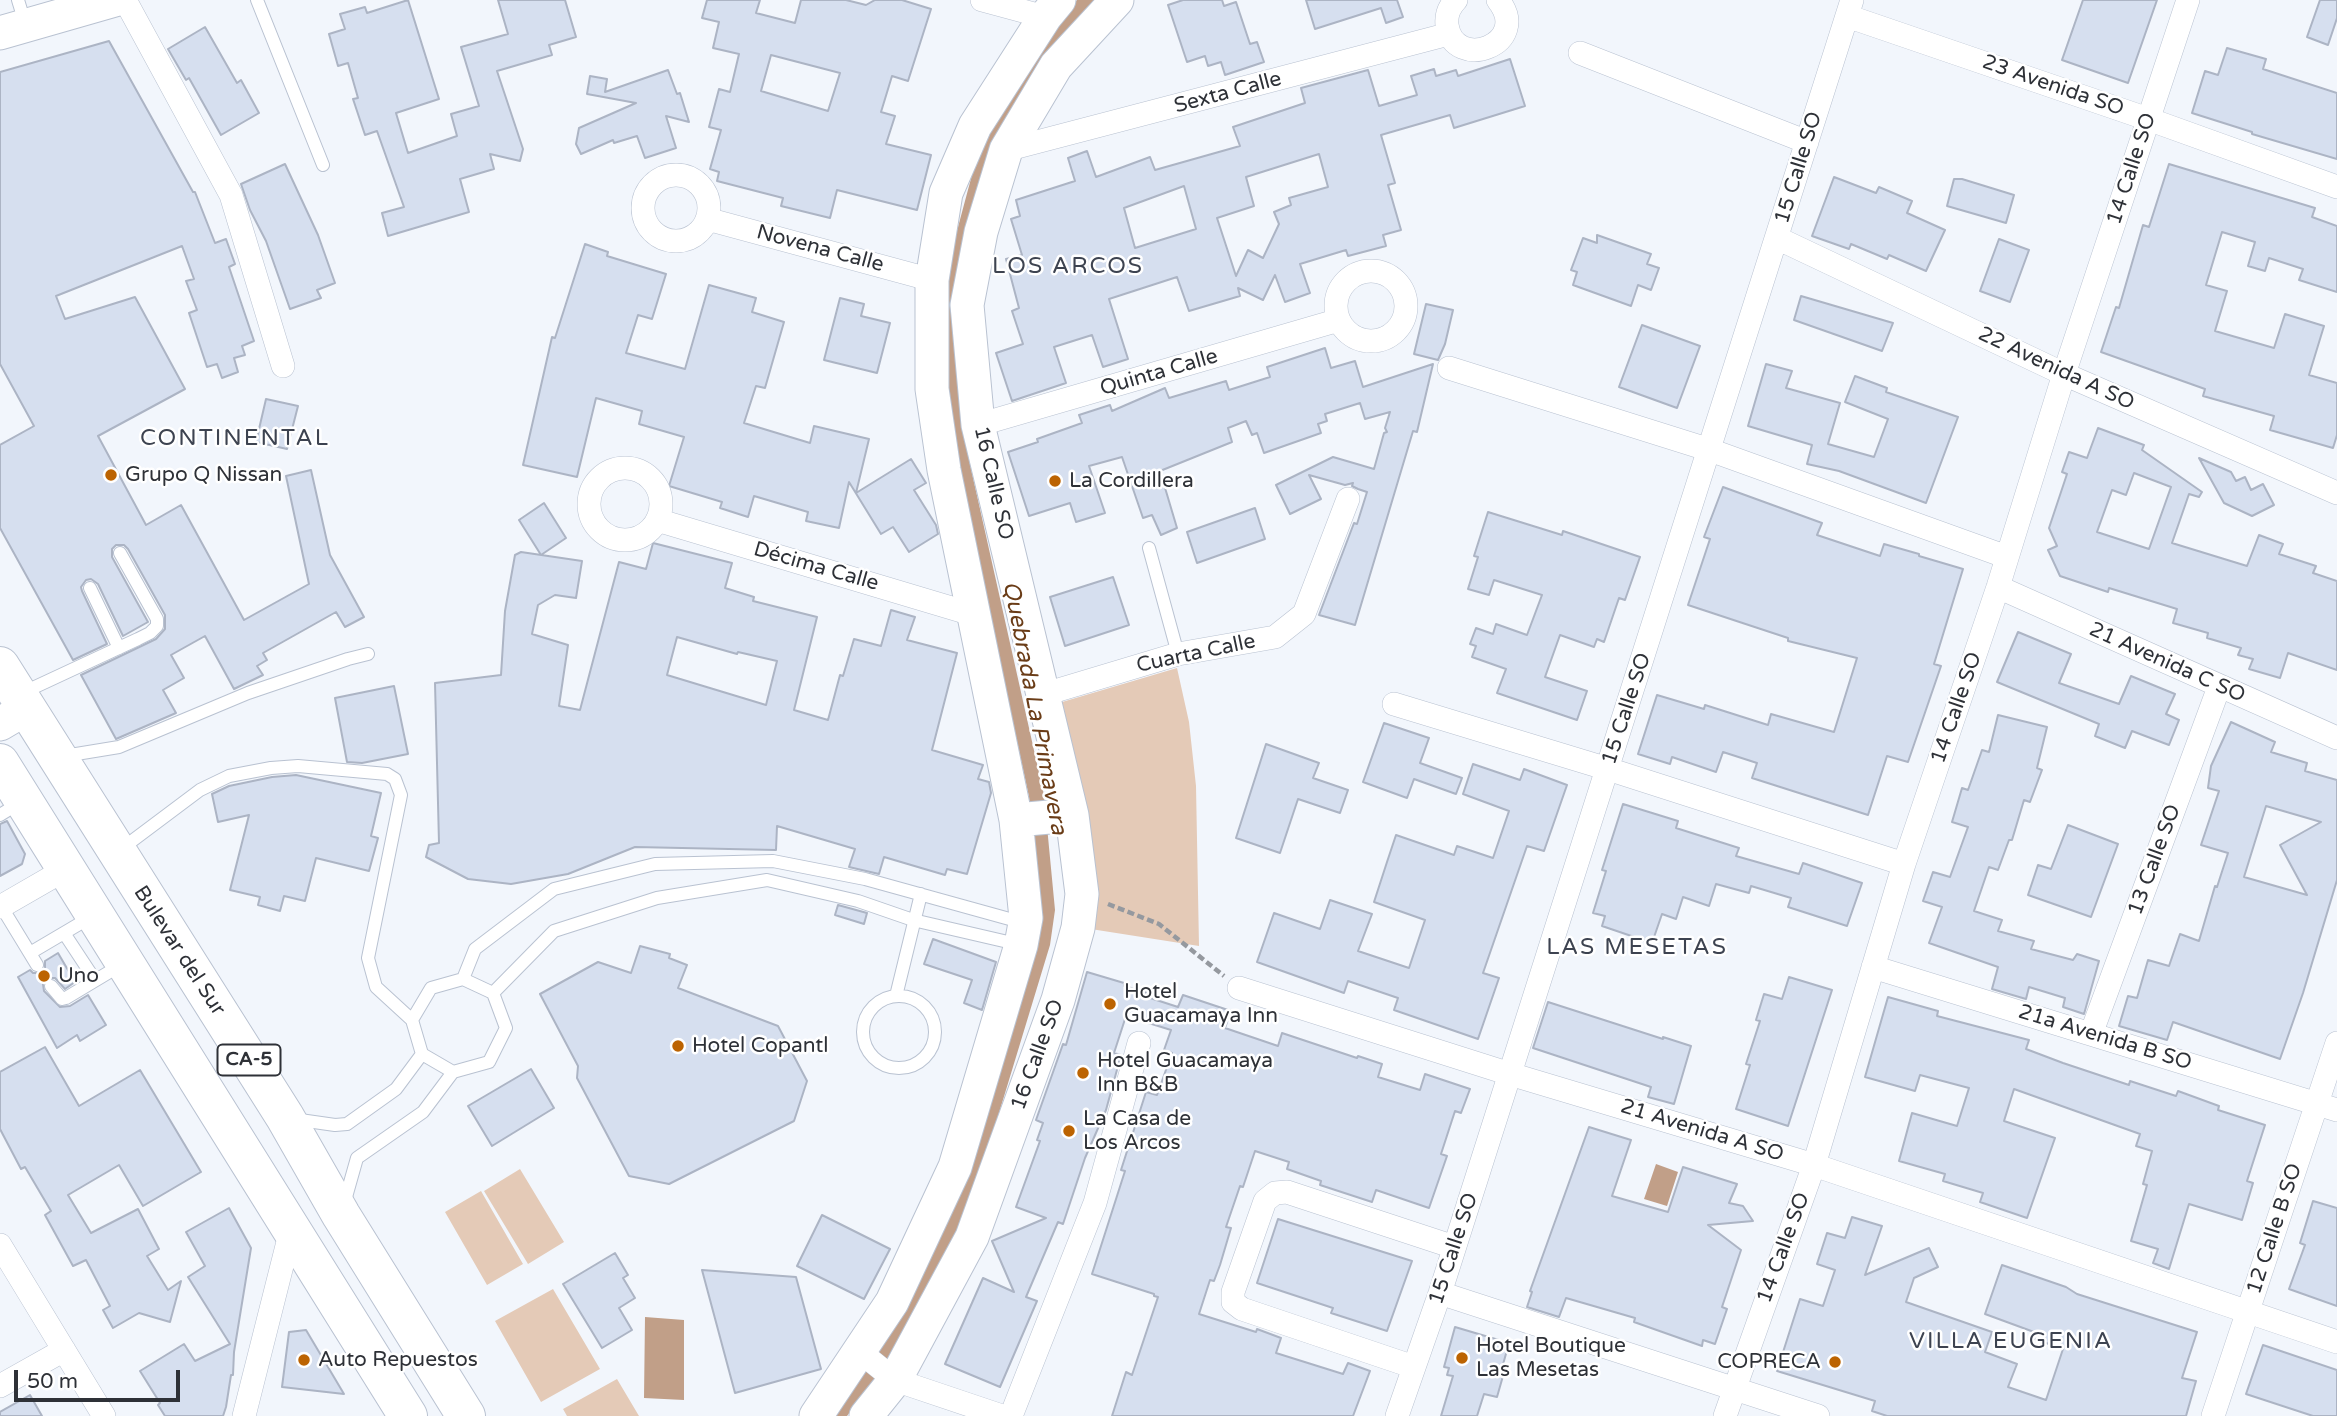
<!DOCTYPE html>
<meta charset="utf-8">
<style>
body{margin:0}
#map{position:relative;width:2337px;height:1416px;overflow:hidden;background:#f2f6fc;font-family:"Varela Round",sans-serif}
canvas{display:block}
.scale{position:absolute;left:14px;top:1370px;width:166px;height:32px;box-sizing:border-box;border:4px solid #2e3137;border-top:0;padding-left:9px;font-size:21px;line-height:24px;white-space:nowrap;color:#2e3137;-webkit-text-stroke:5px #fff;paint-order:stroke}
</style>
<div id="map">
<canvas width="2337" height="1416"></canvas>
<div class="scale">50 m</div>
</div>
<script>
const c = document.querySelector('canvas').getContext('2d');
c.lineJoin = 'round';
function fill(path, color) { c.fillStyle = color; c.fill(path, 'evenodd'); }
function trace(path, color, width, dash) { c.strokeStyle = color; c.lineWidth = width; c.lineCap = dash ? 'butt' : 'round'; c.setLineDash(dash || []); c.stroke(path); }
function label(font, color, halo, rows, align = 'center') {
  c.font = font + ' "Varela Round",sans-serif'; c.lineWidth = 5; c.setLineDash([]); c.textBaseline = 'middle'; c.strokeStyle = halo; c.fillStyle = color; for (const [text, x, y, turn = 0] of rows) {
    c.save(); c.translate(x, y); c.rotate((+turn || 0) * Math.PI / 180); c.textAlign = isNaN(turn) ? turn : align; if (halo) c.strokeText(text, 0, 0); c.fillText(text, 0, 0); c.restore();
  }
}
fill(new Path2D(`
 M1177,668L1189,722L1196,786L1199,946L1078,927L1042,708Z
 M520,1169L564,1242L528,1264L484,1191Z
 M481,1191L523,1264L487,1285L445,1212Z
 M553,1289L600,1369L541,1402L495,1321Z
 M617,1379L639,1416H567L563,1409Z`), '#e4cab7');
fill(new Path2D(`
 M1077,0H1098L1026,92L954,324L963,433L1044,795L1055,910L1050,945L968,1215L927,1300L874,1382L847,1416H828L860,1376L924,1273L953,1210L1037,943L1041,906L1029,797L951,434L941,321L954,242L980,145L1028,65Z
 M1656,1164L1678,1172L1667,1206L1644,1199Z
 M645,1317L684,1320V1400L644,1398Z`), '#c19f88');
const building = new Path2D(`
 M408,0L439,99L396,113L408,153L457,136L451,114L479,106L461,47L508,34L498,0H565L576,37L549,45L552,55L497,71L523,149L520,161L490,154L494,169L460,179L469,212L388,236L382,213L404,207L377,131L365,135L353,99L358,98L348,63L338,66L329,34L345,29L340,14L365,7L367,13Z
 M707,0H760L756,13L795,23L801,0H846L866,5L875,0H902L931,9L908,81L892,76L881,112L895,116L886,144L931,155L917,210L837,190L830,218L781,206L783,198L717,181L719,172L710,169L721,130L709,127L719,89L730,92L739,54L713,48L719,22L702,18ZM771,55L840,73L828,111L761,91Z
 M1183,0H1222L1224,6L1236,2L1250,44L1257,42L1264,62L1225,75L1221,62L1208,66L1205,56L1187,62L1168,5Z
 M1306,0H1397L1403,17L1386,23L1381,8L1315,29Z
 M2083,0H2157L2128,83L2062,60Z
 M2320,0H2337V18L2328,45L2307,37Z
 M205,27L237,83L241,80L259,113L221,135L189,78L186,80L168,49Z
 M109,41L193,192H195L215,243L226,239L235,264L229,267L254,341L242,346L245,355L234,358L238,372L222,378L217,364L207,367L189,313L197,310L186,281L194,279L182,246L56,296L65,319L135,297L185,389L98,436L146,525L181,505L244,620L309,584L286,476L311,470L330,555L364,617L345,627L336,612L263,653L267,660L257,666L263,675L234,689L205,636L171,655L184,678L163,690L176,713L116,739L81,675L156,639L165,629V615L128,549L124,545H116L112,549V557L148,622L123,636L98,584L91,579L86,580L81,587L82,591L107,644L73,660L0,528V445L34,426L0,364V72Z
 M2227,48L2266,59L2263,69L2337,93V159L2252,134V132L2192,113L2205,71L2218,75Z
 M1510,59L1525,106L1454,128L1450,115L1381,135L1395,183L1388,185L1401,230L1383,235L1386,246L1348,256L1346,250L1300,264L1310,293L1285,302L1275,275L1263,300L1238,288L1240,296L1189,311L1177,277L1109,299L1128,359L1103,367L1092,335L1054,347L1066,383L1012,401L996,353L1023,344L1012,311L1019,308L1006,259L1022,255L1011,219L1020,216L1016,200L1075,181L1068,158L1087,151L1096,177L1150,157L1155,170L1240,146L1233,127L1305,103L1301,88L1368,70L1379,106L1417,95L1411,76L1434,69L1436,76L1456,70L1458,76ZM1319,154L1328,187L1289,198L1291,205L1274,212L1279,224L1263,258L1248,250L1236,276L1217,218L1254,206L1246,177ZM1184,186L1196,229L1135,248L1124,208Z
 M668,70L677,94L680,93L689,122L666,116L676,148L645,158L637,136L614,143L613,140L581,154L576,144L579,128L636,103L587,94L590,76L607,79L605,92Z
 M285,164L318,235L335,283L317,290L321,298L290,309L266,241L250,210L241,184Z
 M2169,164L2315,208L2312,217L2337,226V292L2299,280L2303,269L2269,258L2265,271L2248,266L2255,242L2222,232L2206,285L2227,291L2215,331L2274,348L2285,314L2324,326L2309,375L2337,383V435L2333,448L2270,430L2274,416L2203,396L2205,389L2101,352L2116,307L2119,308L2143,225L2149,227Z
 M1834,177L1876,193L1879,187L1912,201L1907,213L1945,230L1926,271L1889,255L1887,259L1851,244L1849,249L1812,236Z
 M1954,179H1962L2014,195L2006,223L1947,206Z
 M1597,235L1651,254L1647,264L1659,268L1651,290L1638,285L1631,306L1573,285L1577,272L1571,270L1583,238L1597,243Z
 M1999,239L2029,250L2010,302L1980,291Z
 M585,244L608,252L607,256L666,274L652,319L638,315L626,353L685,369L709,285L756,298L752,312L784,322L765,388L756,386L744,423L810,443L814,426L869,439L856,493L911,459L926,483L914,490L936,525L938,534L909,552L893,527L881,534L849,482L839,528L806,521L808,512L754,496L748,517L720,508L722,502L669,486L684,437L639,424L642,411L596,398L577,477L523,465L552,337L555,338Z
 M1801,296L1893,323L1882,351L1794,320Z
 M840,298L864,304L861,316L890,323L877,373L824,360Z
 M1426,304L1453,310L1445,344L1438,360L1414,354Z
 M1642,325L1700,346L1677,408L1619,387Z
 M1325,348L1331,368L1355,361L1363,387L1433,364L1417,432L1413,431L1355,625L1319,615L1354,523L1357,524L1367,492L1358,489L1352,486L1353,483L1345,485L1309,475L1321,499L1290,514L1276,485L1333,457L1374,469L1384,433L1387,432L1385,428L1390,412L1365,419L1360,403L1325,414L1327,421L1318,424L1321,433L1264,453L1257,433L1252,435L1246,421L1228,428L1232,442L1160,471L1177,528L1161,535L1152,515L1143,518L1122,457L1089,466L1105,513L1076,522L1070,503L1029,516L1008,452L1038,442L1037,439L1082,423L1079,415L1110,405L1112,411L1165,388L1169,398L1226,381L1229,390L1270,377L1267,367Z
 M1766,364L1792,371L1786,388L1840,403L1828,444L1874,457L1888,419L1845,402L1855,376L1887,388L1886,392L1958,417L1926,503L1839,471L1807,464L1812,445L1748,426Z
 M266,399L298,406L287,449L256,442Z
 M2098,428L2144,445L2142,450L2202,492L2199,497L2189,494L2172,543L2247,566L2259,535L2283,544L2279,554L2316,566L2313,573L2337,581V670L2288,653L2280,678L2249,669L2253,659L2238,655L2241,648L2207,638L2208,633L2173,623L2177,609L2109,588L2108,592L2060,576L2048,550L2057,546L2049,528L2067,474L2062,472L2069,452L2087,458ZM2134,473L2171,487L2149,549L2097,532L2112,490L2126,495Z
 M2199,458L2231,472L2236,481L2245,477L2251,490L2263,484L2274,505L2252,516L2224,503Z
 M1723,487L1822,523L1817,535L1880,556L1884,544L1919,554V556L1963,569L1934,664L1941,666L1908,762L1887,756L1868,815L1752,778L1757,763L1723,752L1716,772L1672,757L1670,764L1638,754L1657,695L1704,709L1705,705L1768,725L1771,714L1834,732L1857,658L1788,641V638L1688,605L1710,539L1704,537Z
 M544,503L566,538L541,555L519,520Z
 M1255,508L1265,539L1197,563L1187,532Z
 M1488,512L1562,535L1563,531L1640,557L1625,600L1619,598L1604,642L1597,639L1594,647L1560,635L1545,677L1587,691L1577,720L1497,693L1506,669L1472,657L1476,646L1470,644L1476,628L1493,634L1496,624L1527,635L1542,595L1494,580L1489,595L1468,589L1478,557L1474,556Z
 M653,543L732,563L725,588L754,597L753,601L817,617L794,710L828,720L840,675L843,676L854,639L881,646L891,610L915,617L907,640L957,653L932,750L983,765L978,779L989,782L991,793L967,874L947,869L945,875L884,857L879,874L849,867L855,849L777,826L776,850L635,847L568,874L511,884L468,879L426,857L429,845L439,843L435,683L501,675L505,611L515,555L521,552L582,561L576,598L555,595L538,605L532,634L568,645L559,706L580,710L619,562L646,569ZM677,637L737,654L738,652L777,661L766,705L667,675Z
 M1113,577L1129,625L1065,646L1050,597Z
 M2018,632L2071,654L2059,683L2119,704L2131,676L2175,694L2166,714L2179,720L2169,745L2132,731L2125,748L2095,736L2099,724L1997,682Z
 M394,686L408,754L362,763L347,762L335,698Z
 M1998,715L2047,727L2037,768L2042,770L2030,802L2024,800L2012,840H2009L1998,870L1989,867L1974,911L2002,920L1998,931L2034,941L2031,949L2073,960L2077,954L2099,961L2084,1014L2063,1007L2065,998L2029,987L2026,999L1992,989L1998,967L1929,943L1942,907L1923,901L1933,872L1950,877L1968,827L1952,822L1962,788L1968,790L1982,750L1989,752Z
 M2231,722L2275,742L2271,752L2307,763L2305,771L2337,780V880L2303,993L2280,1059L2173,1022L2167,1040L2119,1026L2128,996L2137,998L2148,960L2169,966L2180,934L2199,941L2215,886L2217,887L2228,853L2201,845L2219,791L2208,788L2211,766ZM2266,806L2321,822L2280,845L2307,895L2244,877Z
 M1384,723L1429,738L1420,763L1462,778L1456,794L1414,779L1407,798L1363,782Z
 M1266,744L1319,763L1313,778L1348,790L1340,813L1298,799L1280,853L1236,838Z
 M1473,764L1520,780L1524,769L1567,785L1544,851L1527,846L1483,973L1499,978L1478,1039L1394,1010L1398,998L1348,981L1344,993L1257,962L1274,913L1320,929L1330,900L1372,914L1358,951L1409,968L1425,920L1374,902L1387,862L1396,835L1454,855L1457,846L1493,858L1509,811L1463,794Z
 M296,775L381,793L371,836L378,838L369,871L316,858L305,901L284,896L280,911L258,905L260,897L230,890L249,815L218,822L212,794L229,786L272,777Z
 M1623,804L1678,821L1676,828L1739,848L1736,856L1799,874L1803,863L1862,883L1847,926L1788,907L1791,898L1751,886L1749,893L1716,884L1709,906L1683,897L1676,919L1662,914L1652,943L1602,926L1605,916L1593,913L1606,871L1602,870Z
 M7,821L25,854L22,864L0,876V824Z
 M2068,825L2118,844L2091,917L2028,895L2038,865L2051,869Z
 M838,905L867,913L864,924L835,915Z
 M933,939L996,962L982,1010L964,1003L972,980L924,964Z
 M640,946L670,954L669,958L687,965L678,988L778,1026L807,1081L794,1121L669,1184L629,1176L577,1078L578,1066L540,994L598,962L631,973Z
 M58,953L75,982L65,989L55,978H49L43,984L44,991L60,1007L70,1006L88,995L106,1025L80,1041L77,1035L57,1048L18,977L30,970L33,973H41L45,969V961Z
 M1087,972L1124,983V986L1146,992L1144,996L1178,1007L1183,995L1231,1011L1225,1028L1278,1046L1282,1033L1357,1058L1358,1056L1382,1064L1378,1077L1420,1090L1425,1074L1470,1089L1461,1113L1455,1111L1441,1154L1447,1156L1429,1208L1376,1190L1372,1202L1320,1185L1321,1181L1287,1169L1289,1162L1255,1151L1243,1187L1240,1186L1226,1227L1231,1228L1220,1265L1214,1281L1210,1280L1199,1314L1256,1332L1257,1329L1281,1338L1276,1353L1343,1374L1348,1363L1370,1371L1353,1416H1112L1126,1372L1132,1375L1158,1297L1154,1296V1294L1092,1274L1125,1171L1121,1170L1146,1092L1157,1095L1172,1053L1164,1050L1171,1030L1126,1016L1114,1053L1121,1055L1106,1110L1085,1158L1063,1224L1058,1222L1026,1297L1037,1301L1000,1387L945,1364L983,1278L1014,1292L992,1241L1046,1218L1016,1207L1040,1141L1037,1140L1043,1123L1036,1120L1063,1044L1066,1045Z
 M1789,977L1832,990L1788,1126L1736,1109L1750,1065L1746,1064L1760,1021L1756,1020L1764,994L1782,999Z
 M1888,997L1938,1011L1937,1016L2029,1040L2026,1049L2063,1063L2129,1085L2130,1081L2176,1096L2178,1091L2219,1106L2218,1110L2265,1125L2247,1181L2253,1183L2242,1220L2189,1204L2169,1269L2153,1263L2158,1249L2131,1241L2147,1185L2143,1184L2152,1151L2136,1146L2140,1134L2014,1089L2004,1121L2055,1138L2027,1218L1980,1202L1983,1193L1943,1181L1945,1174L1899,1161L1912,1113L1957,1126L1969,1088L1920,1075L1915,1091L1865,1077Z
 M1548,1002L1663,1039V1037L1691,1046L1674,1104L1648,1097L1651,1087L1533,1048Z
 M45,1047L79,1106L140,1070L201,1172L143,1206L119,1165L68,1195L91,1233L138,1209L159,1249L147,1256L168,1290L181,1281L170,1322L139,1313L113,1328L103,1310L110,1306L86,1260L73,1266L45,1215L51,1211L25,1167L21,1169L0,1129V1072Z
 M531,1069L554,1108L492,1146L468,1106Z
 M1589,1127L1631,1140L1612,1196L1668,1212L1683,1167L1737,1184L1729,1203L1743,1206L1753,1221L1708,1225L1741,1250L1722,1307L1727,1309L1715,1344L1703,1340L1702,1346L1634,1322L1635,1318L1566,1298L1559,1317L1527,1307L1532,1292L1530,1291Z
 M2313,1201L2337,1208V1306L2289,1289L2305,1245L2300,1243Z
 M229,1208L251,1248L234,1352L233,1375H231L226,1407L223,1416H165L158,1405L160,1403L140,1371L184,1344L195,1361L230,1344L188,1277L205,1266L186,1232Z
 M822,1215L890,1249L864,1299L797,1266Z
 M1852,1217L1882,1226L1865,1275L1929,1248L1938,1267L1914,1278L1906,1302L1992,1332L1985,1352L2017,1364L2008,1387L2046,1400L2063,1349L2032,1338L2034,1332L1985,1314L2002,1265L2066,1287L2077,1294L2197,1332L2182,1378L2196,1381L2186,1416H1887L1872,1411L1875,1401L1777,1371L1800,1299L1823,1306L1835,1270L1817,1264L1827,1233L1845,1238Z
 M1278,1219L1412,1261L1387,1331L1331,1313L1333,1308L1257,1283Z
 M615,1253L628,1275L623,1278L635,1298L619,1308L632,1330L602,1348L563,1284Z
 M702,1270L796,1277L821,1369L735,1393Z
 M1455,1327L1509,1343L1502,1368L1505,1369L1497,1397L1484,1394L1477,1416H1441L1453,1376L1447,1375L1449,1368L1444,1367Z
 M306,1330L344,1394L282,1387L289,1332Z
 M2263,1345L2337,1370V1416H2313L2246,1394Z
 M30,1395L42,1416H0V1412Z`);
fill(building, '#d6dfef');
trace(building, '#acb4c4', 2);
const lane = new Path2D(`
 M18,0L25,23
 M257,0L323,165
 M1149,548L1178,654
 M90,588L119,648
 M22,693L138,639L150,633L157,626V619L120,553
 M64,756L119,747L248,693L348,659L368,654
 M0,815L21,802
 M120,850L200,790L229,776L271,768L298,766L387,774L395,779L401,795L368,958L376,987L412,1020
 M1,906L37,965
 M64,933L95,980
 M30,953L91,917
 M463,979L475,949L554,889L655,864L773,861L865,879L1024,923
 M463,979L493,993L506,1028L489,1062L453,1072L422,1054L412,1020L431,988Z
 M51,986L62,999L66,998L121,965
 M493,993L554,931L657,898L767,880L858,901L913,920L1021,945
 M863 1032a36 36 0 1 1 72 0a36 36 0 1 1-72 0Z
 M896,996L921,894
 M293,1119L335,1125L347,1124L396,1089L422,1054
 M344,1204L357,1158L423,1112L453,1072`);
const street = new Path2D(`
 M125,0L231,195L283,366
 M982,0L1045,17
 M1456,0C1449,7 1446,16 1447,25C1454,73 1533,44 1498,0
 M1847,16L2148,119L2337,187
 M1580,53L1807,142
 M1006,150L1449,34
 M643 208a33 33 0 1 1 66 0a33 33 0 1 1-66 0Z
 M707,219L932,280
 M1777,238L2064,374L2337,493
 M1336 306a35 35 0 1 1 70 0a35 35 0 1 1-70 0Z
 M1449,368L1710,450L2007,557
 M978,425L1339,320
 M589 504a36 36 0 1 1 72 0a36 36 0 1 1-72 0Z
 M657,520L975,615
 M1998,587L2337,738
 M1045,694L1178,654L1275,637L1304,614L1348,499
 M1394,704L1608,769L1904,864
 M0,907L66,869
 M1873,967L2337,1110
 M1239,988L1510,1074L1814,1165L2337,1342
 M2091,1034L2219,687
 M0,1245L104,1416
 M1440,1293L1818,1416
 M859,1351L895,1380L1002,1416
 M1414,1367L1242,1309L1233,1302V1292L1265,1201L1275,1193L1287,1192L1454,1247
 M0,1386L64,1350
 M244,1416L291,1230
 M1011,1416L1095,1203L1139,1043
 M1397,1416L1440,1293L1852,0
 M1725,1416L1814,1165L1904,864L1998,587L2064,374L2188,0
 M2213,1416L2337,1043`);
const secondary = new Path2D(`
 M0,33L115,0
 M0,724L27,708
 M1016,820L1072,815
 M816,1416L892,1302L955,1167L1021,945L1026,918L1016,820L944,470L932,389V280L946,193L975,126L1045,17L1059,0
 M866,1416L895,1380L972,1237L1058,1000L1078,928L1082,894L1072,815L978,425L967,305L981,232L1006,150L1056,66L1117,0`);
const highway = new Path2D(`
 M0,666L285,1117L341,1215L466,1416
 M0,763L408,1416`);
trace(lane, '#b9c2d1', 14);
trace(street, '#b9c2d1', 24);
trace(secondary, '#b9c2d1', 35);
trace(highway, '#b9c2d1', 40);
trace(new Path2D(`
 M1108,904L1159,924L1224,976`), '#95999f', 4.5, [7, 3.5]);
trace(lane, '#fff', 12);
trace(street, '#fff', 23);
trace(secondary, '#fff', 33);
trace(highway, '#fff', 38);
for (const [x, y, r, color] of [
 [111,475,7,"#bc6301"],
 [1055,481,7,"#bc6301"],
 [44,976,7,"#bc6301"],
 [1110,1004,7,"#bc6301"],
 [678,1046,7,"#bc6301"],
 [1083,1073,7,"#bc6301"],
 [1069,1131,7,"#bc6301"],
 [1462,1358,7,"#bc6301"],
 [304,1360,7,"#bc6301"],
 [1835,1362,7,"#bc6301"]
]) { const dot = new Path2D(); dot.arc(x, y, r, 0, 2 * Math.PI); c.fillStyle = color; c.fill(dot); trace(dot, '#fff', 2.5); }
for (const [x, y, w] of [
 [249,1060,63]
]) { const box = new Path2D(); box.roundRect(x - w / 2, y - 15.5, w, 31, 5); c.fillStyle = '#fff'; c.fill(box); trace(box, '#2e3137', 2); }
label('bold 19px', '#2e3137', null, [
 ["CA-5",249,1060]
]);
label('21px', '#2e3137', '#fff', [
 ["23 Avenida SO",2053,86,19],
 ["Sexta Calle",1228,93,-15],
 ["15 Calle SO",1799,168,-73],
 ["14 Calle SO",2132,169,-72],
 ["Novena Calle",820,249,15],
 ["22 Avenida A SO",2056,369,25],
 ["Quinta Calle",1159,373,-16],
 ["16 Calle SO",993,483,77],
 ["Décima Calle",816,567,16],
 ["Cuarta Calle",1196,654,-12],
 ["21 Avenida C SO",2167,663,24],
 ["14 Calle SO",1957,708,-71],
 ["15 Calle SO",1627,709,-72],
 ["13 Calle SO",2155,860,-70],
 ["Bulevar del Sur",179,951,57],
 ["21a Avenida B SO",2105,1038,17],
 ["16 Calle SO",1038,1055,-70],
 ["21 Avenida A SO",1702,1131,17],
 ["12 Calle B SO",2275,1229,-72],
 ["14 Calle SO",1784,1248,-70],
 ["15 Calle SO",1454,1249,-72]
]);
label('21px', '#2e3137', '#fff', [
 ["Grupo Q Nissan",125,475],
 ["La Cordillera",1069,481],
 ["Uno",58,976],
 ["Hotel",1124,992],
 ["Guacamaya Inn",1124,1016],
 ["Hotel Copantl",692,1046],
 ["Hotel Guacamaya",1097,1061],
 ["Inn B&B",1097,1085],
 ["La Casa de",1083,1119],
 ["Los Arcos",1083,1143],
 ["Hotel Boutique",1476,1346],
 ["Las Mesetas",1476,1370],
 ["Auto Repuestos",318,1360],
 ["COPRECA",1821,1362,"right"]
], 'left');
c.letterSpacing = '2px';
label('23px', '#3d4350', '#fff', [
 ["LOS ARCOS",1068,267],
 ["CONTINENTAL",235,439],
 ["LAS MESETAS",1637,948],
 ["VILLA EUGENIA",2011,1342]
]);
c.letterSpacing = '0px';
label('italic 23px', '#6a3c17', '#fff', [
 ["Quebrada La Primavera",1034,708,79]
]);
</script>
